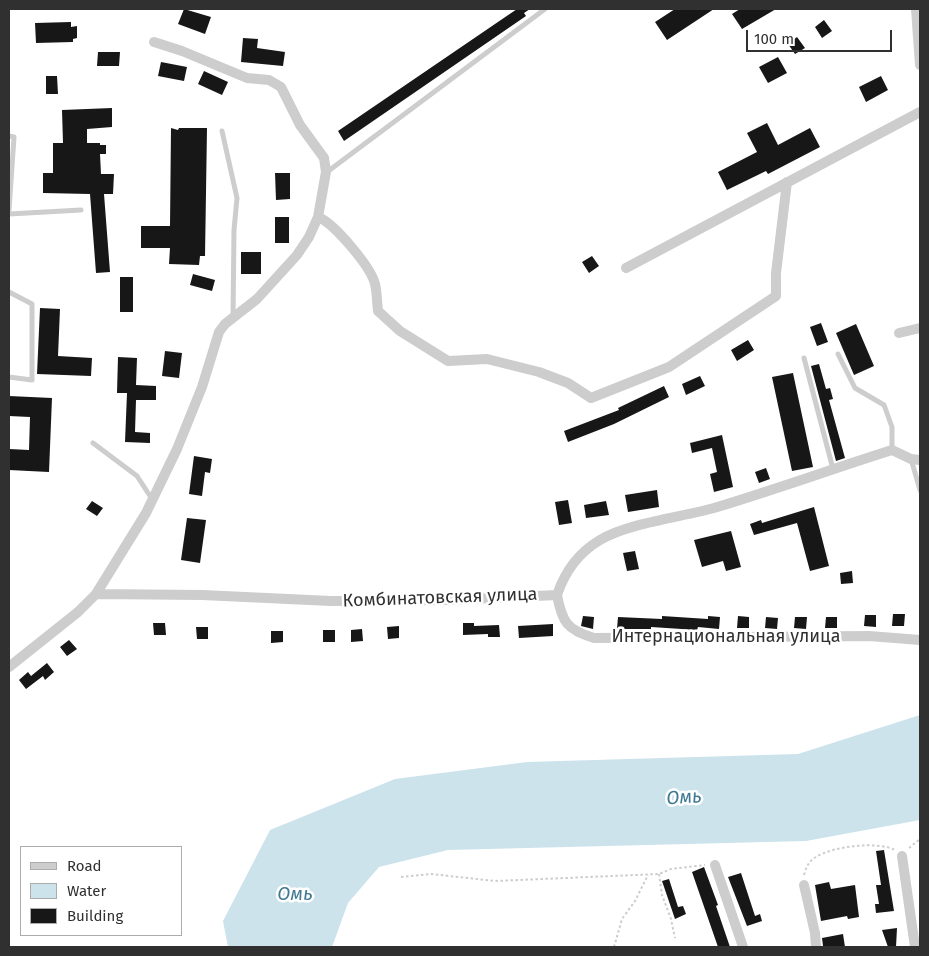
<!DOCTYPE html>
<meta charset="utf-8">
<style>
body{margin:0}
#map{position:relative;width:929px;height:956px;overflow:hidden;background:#fff;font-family:"Fira Sans",sans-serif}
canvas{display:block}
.frame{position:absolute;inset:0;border:10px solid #303030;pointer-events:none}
.legend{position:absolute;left:20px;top:846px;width:162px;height:90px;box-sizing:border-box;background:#fff;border:1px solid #acacac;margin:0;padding:6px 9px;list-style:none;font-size:15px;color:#303030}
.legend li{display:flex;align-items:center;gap:10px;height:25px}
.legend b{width:25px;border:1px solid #acacac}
.scale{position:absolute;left:746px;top:30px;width:146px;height:22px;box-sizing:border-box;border:2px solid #303030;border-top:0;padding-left:6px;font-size:15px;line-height:18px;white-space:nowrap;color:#303030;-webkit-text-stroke:4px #fff;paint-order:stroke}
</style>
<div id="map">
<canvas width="929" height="956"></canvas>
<div class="frame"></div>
<ul class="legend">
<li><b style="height:6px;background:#cdcdcd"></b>Road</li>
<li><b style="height:14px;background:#cce3ec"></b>Water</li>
<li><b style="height:14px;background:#171717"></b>Building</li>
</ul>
<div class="scale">100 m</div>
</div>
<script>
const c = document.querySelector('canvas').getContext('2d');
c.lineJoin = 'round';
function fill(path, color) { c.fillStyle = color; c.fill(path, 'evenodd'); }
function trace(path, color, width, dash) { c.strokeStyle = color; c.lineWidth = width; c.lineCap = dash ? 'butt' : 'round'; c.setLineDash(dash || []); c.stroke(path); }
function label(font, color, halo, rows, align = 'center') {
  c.font = font + ' "Fira Sans",sans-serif'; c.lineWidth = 5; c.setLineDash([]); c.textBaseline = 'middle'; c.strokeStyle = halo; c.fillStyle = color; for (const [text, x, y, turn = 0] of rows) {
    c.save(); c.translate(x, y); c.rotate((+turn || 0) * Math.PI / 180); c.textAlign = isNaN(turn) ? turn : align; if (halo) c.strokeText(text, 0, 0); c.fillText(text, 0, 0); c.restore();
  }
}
fill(new Path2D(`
 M920,715V820L806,841L448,850L379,867L348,903L332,947H228L223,921L270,830L395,779L527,762L798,754Z`), '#cce3ec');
fill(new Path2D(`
 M184,9L211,17L205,34L178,24Z
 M517,9H530L524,13L526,16L344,141L338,131Z
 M675,9H714L667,40L655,22Z
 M740,9H776L742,29L732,14Z
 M824,20L832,31L822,38L815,27Z
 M71,22V27L77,26V38L73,39V42L36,43L35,23Z
 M797,37L805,48L795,54L788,44Z
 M243,38L258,39L257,48L285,52L283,66L241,62Z
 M98,52H120L119,66H97Z
 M778,57L787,73L768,83L759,67Z
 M161,62L187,67L184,81L158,76Z
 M204,71L228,82L222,95L198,84Z
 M46,76H57L58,94H46Z
 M881,76L888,90L866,102L859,87Z
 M112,108V127L87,129V143H100V145H106V154H100L101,174H114L113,194H104L110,272L96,273L90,194L43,193V173H53V143H63L62,110Z
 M767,123L778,145L810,128L820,147L768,174L766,171L727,190L718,172L757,152L747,133Z
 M171,128L178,130L179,128H207L205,256H200L199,265L169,264L170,248H141V226H170Z
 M275,173H290V199L276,200Z
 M275,217H289V243H275Z
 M241,252H261V274H241Z
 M592,256L599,266L589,273L582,262Z
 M193,274L215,280L212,291L190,285Z
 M120,277H133V312H120Z
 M40,308L60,309L58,356L92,358L91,376L37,374Z
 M821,323L828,342L817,346L810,327Z
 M856,324L874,366L854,375L836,333Z
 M748,340L754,350L737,361L731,350Z
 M165,351L182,353L179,378L162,376Z
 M118,357L137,358L136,385L156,386V400H136L135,432L150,433V443L125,442L127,393H117Z
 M819,364L826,389L830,388L833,399L829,400L845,458L836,461L811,366Z
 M793,373L813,467L792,471L772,377Z
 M700,376L705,386L686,395L682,384Z
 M664,386L669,397L614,424L568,442L564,431L619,410L618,408Z
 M9,396L52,398L49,472L9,470V449L29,450L30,417L9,416Z
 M722,435L733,487L714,492L710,474L717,472L712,448L692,453L690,443Z
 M194,456L212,459L210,473L205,472L202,496L189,494Z
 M766,468L770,479L759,483L755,472Z
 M657,490L659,507L628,512L625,495Z
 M568,500L572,523L559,525L555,502Z
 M92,501L103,508L97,516L86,509Z
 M606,501L609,515L586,518L584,505Z
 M814,507L829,566L810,571L797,523L754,535L750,524L761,520L762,523Z
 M187,518L206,520L200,563L181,560Z
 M731,531L741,567L726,571L723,561L702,567L694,540Z
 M635,551L639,569L627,571L623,553Z
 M852,571L853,583L841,584L840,573Z
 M893,614H905L904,626H892Z
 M865,615H876V627L864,626Z
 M583,616L594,617L593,629L581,626Z
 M662,616L708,619V616L720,617L719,629L698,627L697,630L651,627V629H617L618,617L662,619Z
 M738,616L749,617V628H737Z
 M766,617L778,618L777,629L765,628Z
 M795,617H807L806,629L794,628Z
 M826,617H837V628H825Z
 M153,623H165L166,635H154Z
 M463,623H474V626L499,625L500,637H488V634L463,635Z
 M553,624V636L519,638L518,626Z
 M399,626V638L388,639L387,627Z
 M196,627H208V639H197Z
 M362,629L363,641L351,642V630Z
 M323,630H335V642H323Z
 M271,631H283V642L271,643Z
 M69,640L77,649L67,656L60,647Z
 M47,663L54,672L45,680L43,676L26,689L19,680L28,672L31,676Z
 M884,850L894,911L876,913L875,904H879L876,885H881L876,851Z
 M704,867L718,905L716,906L730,947H718L692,872Z
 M741,873L755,916L760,914L762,921L747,926L728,877Z
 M669,879L678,907L683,906L686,914L675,919L662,881Z
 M829,882L831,889L855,885L859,917L848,919L847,916L821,921L815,885Z
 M897,928L896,947H888L882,930Z
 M843,934L845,947L823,946L822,938Z`), '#171717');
trace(new Path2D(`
 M909,848L920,839
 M659,874L662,895L671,919L675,938
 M804,875C806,867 809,861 816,857C833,846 878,841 895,850
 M401,877L431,874L495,881L659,874L671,869L705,865
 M614,947L622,919L635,901L648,875`), '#cdcdcd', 2, [2.5, 2.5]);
trace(new Path2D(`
 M222,131L237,198L234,230L233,317
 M9,136L14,137L9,210
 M327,172L545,9
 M9,214L81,210
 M9,292L32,304V380L9,377
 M838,354L855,388L884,405L892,427V450
 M804,358L833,469
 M93,443L137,476L152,499
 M911,459L920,490`), '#cdcdcd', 5);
trace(new Path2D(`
 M916,9L920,65
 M318,217C334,223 371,267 375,284C377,292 377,303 378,311L400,331L448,361L487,359L539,372L568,383L591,398L669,367L776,296V273L787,182
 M626,268L920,112
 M899,333L920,328
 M96,594L202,595L331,601L448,600L557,595
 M557,595C565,571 578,553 600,540C628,523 682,517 714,508C774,490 832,469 892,450L911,459L920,460
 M557,595C562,622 567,630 594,638L869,636L920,640
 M9,667L78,612L96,594L146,513L177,449L202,387L219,332L225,324L257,299L297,255L309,237L318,217L326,172L324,158L300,125L281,87L269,80L247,78L182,51L154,42
 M902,856L915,947
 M715,865L743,947
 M804,885L815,933L816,947`), '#cdcdcd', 10);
label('18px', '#303030', '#fff', [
 ["Комбинатовская улица",440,598,-2],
 ["Интернациональная улица",726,637]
]);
label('italic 19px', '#3f7a92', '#fff', [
 ["Омь",684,798,-4],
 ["Омь",295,895]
]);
</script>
